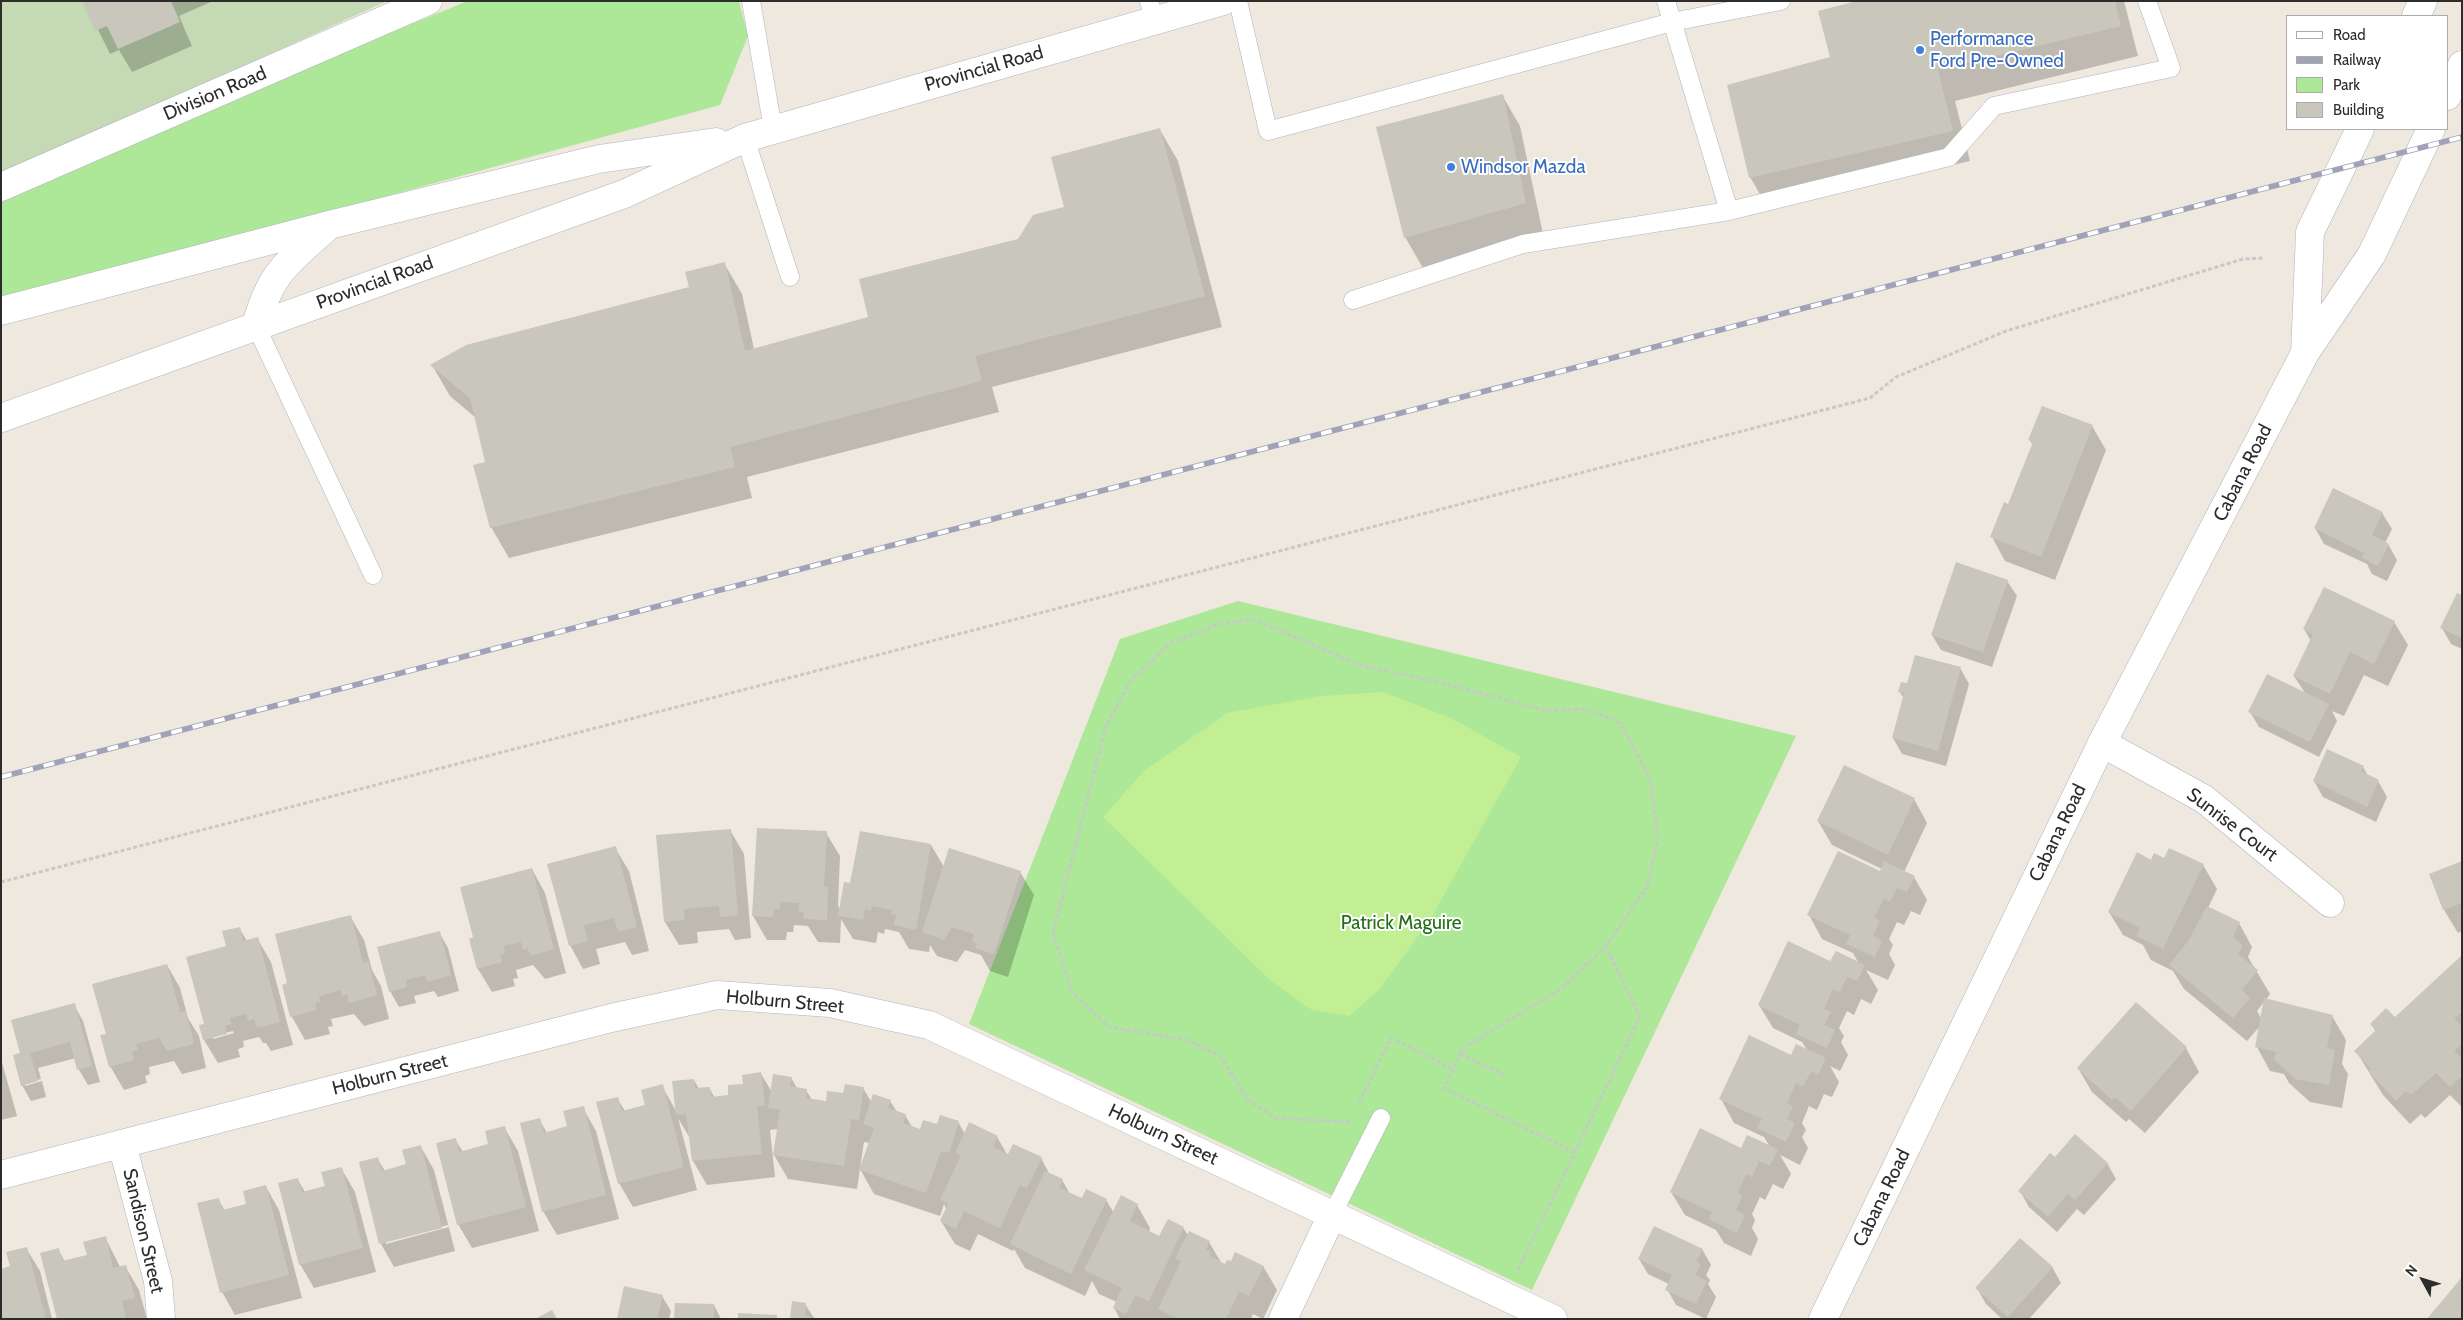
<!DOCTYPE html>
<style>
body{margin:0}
#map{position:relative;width:2463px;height:1320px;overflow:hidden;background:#eee8de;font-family:Cabin,sans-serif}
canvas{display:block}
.frame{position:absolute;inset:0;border:2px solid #2c2c2c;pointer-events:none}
.legend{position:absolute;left:2286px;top:15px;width:162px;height:115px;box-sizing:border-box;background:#fff;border:1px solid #ababab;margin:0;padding:6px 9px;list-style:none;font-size:15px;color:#2c2c2c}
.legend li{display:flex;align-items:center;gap:10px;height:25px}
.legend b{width:25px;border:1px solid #ababab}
.north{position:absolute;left:2398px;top:1255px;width:50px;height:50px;-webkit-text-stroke:4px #fff;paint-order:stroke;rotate:309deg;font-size:14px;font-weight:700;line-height:20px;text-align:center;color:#2c2c2c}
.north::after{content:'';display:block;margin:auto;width:18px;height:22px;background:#2c2c2c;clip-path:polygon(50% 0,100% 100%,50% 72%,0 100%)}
</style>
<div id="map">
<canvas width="2463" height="1320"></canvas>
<div class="frame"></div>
<ul class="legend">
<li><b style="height:6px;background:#fff"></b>Road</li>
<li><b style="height:6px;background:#a0a2b7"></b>Railway</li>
<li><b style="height:14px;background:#ade798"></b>Park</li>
<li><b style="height:14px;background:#c9c6bc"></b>Building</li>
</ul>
<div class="north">N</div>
</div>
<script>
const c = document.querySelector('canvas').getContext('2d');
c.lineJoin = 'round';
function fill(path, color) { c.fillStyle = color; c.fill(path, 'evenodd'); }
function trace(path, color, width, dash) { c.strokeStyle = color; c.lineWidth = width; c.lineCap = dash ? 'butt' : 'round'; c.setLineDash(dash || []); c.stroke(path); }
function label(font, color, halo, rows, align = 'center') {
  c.font = font + ' Cabin,sans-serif'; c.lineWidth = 4; c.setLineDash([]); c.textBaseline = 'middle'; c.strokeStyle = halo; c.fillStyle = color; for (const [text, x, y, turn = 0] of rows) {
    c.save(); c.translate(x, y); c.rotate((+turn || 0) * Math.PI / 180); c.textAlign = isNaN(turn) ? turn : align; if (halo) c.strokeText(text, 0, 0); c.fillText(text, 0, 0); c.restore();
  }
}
fill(new Path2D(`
 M468,1H739L748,36L720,105L212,244L1,299V202L392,32Z
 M1238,601L1796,736L1532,1290L969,1024L1120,639Z`), '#ade798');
fill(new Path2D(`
 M1,1H387L1,176Z`), '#c4d9b4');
fill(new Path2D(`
 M1383,692L1451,718L1521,757L1431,918L1379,990L1349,1016L1312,1010L1271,981L1103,817L1144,771L1227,713L1321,696Z`), '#c2ef93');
fill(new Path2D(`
 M84,1H213L179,16L192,46L132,72L119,50L110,54Z
 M1862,1H2124L2138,56L1955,101L1970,161L1768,208L1750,177L1832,58Z
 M1502,95L1520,126L1543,234L1423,268L1405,237Z
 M1160,130L1178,161L1222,327L992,387L999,412L747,477L752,498L509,558L491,527L486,463L476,418L450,396L432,365L690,288L724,263L742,294L754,349L869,318L1018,240L1065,208Z
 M2092,426L2106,450L2055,580L2005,561L1992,537L2009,506L2033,446L2030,440Z
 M2382,513L2392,529L2385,543L2388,544L2397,560L2387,581L2372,574L2367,564L2324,544L2315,528Z
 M2007,581L2017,596L1992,667L1941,650L1932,635Z
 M2462,597V649L2451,644L2442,628Z
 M2394,622L2408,645L2388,686L2364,675L2344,716L2332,711L2337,721L2319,757L2259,727L2250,712L2305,693L2294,676L2311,641L2304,629Z
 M1960,668L1969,684L1946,766L1902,754L1893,738L1904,699L1900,692L1908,685Z
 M2363,767L2368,776L2378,781L2387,797L2376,822L2323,797L2314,781Z
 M1914,799L1927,823L1904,872L1914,877L1927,900L1920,915L1911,911L1904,925L1897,922L1889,939L1893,945L1889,954L1895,965L1888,980L1866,970L1878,990L1871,1004L1861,999L1854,1015L1847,1011L1839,1028L1844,1036L1841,1042L1848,1055L1840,1071L1830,1066L1839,1082L1832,1097L1824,1094L1817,1110L1809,1106L1802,1123L1806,1130L1802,1137L1808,1148L1800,1165L1780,1155L1791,1174L1783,1189L1773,1184L1765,1200L1760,1197L1752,1214L1755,1220L1752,1228L1758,1239L1751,1256L1724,1243L1716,1230L1685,1215L1671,1192L1741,1149L1770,1147L1764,1137L1734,1123L1721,1099L1791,1056L1807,1050L1802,1042L1773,1028L1759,1005L1831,963L1859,964L1853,953L1822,939L1809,915L1880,873L1882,869L1832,845L1818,821Z
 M730,830L744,854L751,938L735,940L729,929L697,932L698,943L679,945L665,922Z
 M826,833L840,856L838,905L840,910L851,885L931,845L944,867L1020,872L1034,895L1008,977L990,971L981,955L965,950L957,962L937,956L930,945L929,952L909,949L899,932L885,929L884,934L878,932L876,943L853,939L841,919L840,943L818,942L808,926L794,925L793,932H787L786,940H767L753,916Z
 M615,848L629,871L649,951L632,955L625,942L596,949L600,964L583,969L570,945Z
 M2165,860L2203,865L2217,889L2208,908L2239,923L2252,947L2248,957L2270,994L2266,1000L2332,1016L2346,1040L2342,1064L2348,1074L2342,1108L2310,1102L2289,1083L2284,1074L2270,1071L2257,1047L2261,1025L2247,1041L2184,989L2173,971L2151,960L2143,945L2123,935L2109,912L2151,861ZM2265,1000L2262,1020L2257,1011Z
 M2462,862V931L2458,933L2444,910L2431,875Z
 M532,869L545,893L566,973L545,979L533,965L516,970L518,978L513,979L515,986L492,992L478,969L475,938Z
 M350,916L364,940L372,970L381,986L389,1019L364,1026L354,1014L331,1019L333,1026L328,1027L330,1034L305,1040L292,1017L284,986L289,984Z
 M239,928L247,941L257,938L271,962L293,1045L271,1051L266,1043H263L259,1037L243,1041L244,1047L238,1049L240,1057L218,1063L204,1040L205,1025L228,947ZM233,1031L234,1033L213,1039V1036Z
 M439,932L448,948L459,991L438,997L434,991L414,996L416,1003L399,1007L390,991Z
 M2462,957V1107L2450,1095L2425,1118L2421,1114L2410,1124L2383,1095L2356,1051L2376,1032L2371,1024L2395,1019Z
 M167,965L180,988L188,1018L199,1036L206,1068L182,1074L174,1061L149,1067L150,1074L145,1076L147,1083L124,1090L110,1066L108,1035Z
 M74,1005L83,1021L100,1082L88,1085L79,1070L76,1058L38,1068L41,1079L25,1083V1086L42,1081L46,1097L31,1101L22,1085V1054Z
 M2186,1048L2199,1072L2145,1133L2129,1119L2126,1122L2092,1092L2078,1068Z
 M1,1059L17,1116L1,1120Z
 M761,1074L772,1092L791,1078L797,1088L806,1090L812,1100L827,1103L863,1088L872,1103L890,1101L897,1112L905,1115L912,1127L921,1130L958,1122L965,1134L997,1137L1008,1156L1041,1158L1050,1175L1062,1180L1070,1194L1082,1200H1106L1114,1213L1137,1205L1150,1228L1149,1232L1160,1238L1183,1228L1188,1235L1209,1242L1222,1264L1263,1266L1277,1290L1263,1319L1253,1314L1251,1319H1120L1114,1308L1117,1302L1099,1294L1092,1281L1085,1296L1025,1268L1014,1249L1013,1251L978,1234L970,1251L955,1244L941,1221L946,1209L944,1204L940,1216L874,1194L860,1169L857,1189L788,1179L774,1155L778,1129L770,1130L775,1177L707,1185L693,1161L690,1138L678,1118L697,1190L633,1207L619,1183L617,1098L625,1111L646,1105L662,1086L676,1111L694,1080L699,1089L709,1088L715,1098L730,1096ZM864,1142L870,1143L860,1168Z
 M583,1108L596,1131L619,1219L557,1235L543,1211L539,1119L547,1133L569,1127Z
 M504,1127L518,1151L539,1231L472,1248L458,1224L455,1139L463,1152L489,1145Z
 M421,1147L434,1170L455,1251L394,1267L381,1244L377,1158L385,1171L407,1165ZM448,1225L449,1227L386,1244V1241Z
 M2056,1159L2107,1163L2116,1179L2084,1215L2077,1209L2057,1232L2029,1207L2020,1191Z
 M341,1168L355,1192L376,1272L314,1288L300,1264L298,1180L305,1192L327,1187Z
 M266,1187L279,1210L302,1298L235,1315L222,1292L218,1199L225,1211L248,1205Z
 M105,1237L120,1267L125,1266L139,1290L147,1319H58V1249L65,1262L88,1256Z
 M26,1248L40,1271L52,1319H1L12,1267Z
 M1702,1249L1711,1265L1706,1275L1710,1280L1708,1284L1716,1297L1706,1319L1676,1305L1667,1289L1669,1284L1648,1274L1639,1259Z
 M2052,1267L2061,1283L2029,1319H2002L1986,1304L1977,1288Z
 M662,1296L671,1311L669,1319H618Z
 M805,1304L814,1318L822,1319H793Z
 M714,1305L721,1319H675Z`), '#0003');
fill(new Path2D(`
 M82,1H171L180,22L118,49L107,26L95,31Z
 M1857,1H2115L2121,26L1938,70L1953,131L1749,178L1727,85L1830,57L1818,11Z
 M1503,94L1526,203L1404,238L1376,127Z
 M1160,128L1205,296L975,356L982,381L730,447L735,467L490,528L473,465L485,462L470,398L430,365L466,345L689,287L685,272L725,262L745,351L868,317L859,279L1018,239L1033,215L1064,207L1051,157Z
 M2042,406L2093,425L2041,557L1990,537L2004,502L2008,504L2033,442L2028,440Z
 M2333,488L2383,512L2372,535L2389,544L2378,566L2362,558L2364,553L2314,528Z
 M1956,562L2008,580L1983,652L1931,635Z
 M2324,587L2395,621L2374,664L2350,652L2330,694L2293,676L2313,634L2303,629Z
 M2457,593L2462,595V638L2440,628Z
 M1915,655L1961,667L1938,751L1892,738L1904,693L1898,692L1901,682L1907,683Z
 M2267,674L2329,704L2310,742L2248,712Z
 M2327,749L2364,766L2361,771L2379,780L2367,807L2313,781Z
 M1844,765L1915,798L1888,855L1817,821Z
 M757,828L827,831L824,887H828L827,920L803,919L804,912L798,911L799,903L781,902L780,909H774L773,917L752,916Z
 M731,829L738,915L720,917L719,906L684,909L685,920L664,922L656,835Z
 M860,831L931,844L916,930L894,925L896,915L891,914L892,910L872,906L871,911L865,909L863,920L838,916L844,882L850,883Z
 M616,846L637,927L618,932L614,918L584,925L588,941L569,946L547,864Z
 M949,848L1021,871L994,954L975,948L977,944L972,942L974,934L952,927L944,940L922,932Z
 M2169,848L2204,864L2163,949L2136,936L2140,928L2108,912L2137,852L2151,860L2154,853L2164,858Z
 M1838,851L1880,871L1884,861L1915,876L1907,892L1897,888L1890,902L1884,899L1874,918L1880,921L1873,936L1882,941L1875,957L1846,944L1850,935L1807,915Z
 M2462,861V903L2443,910L2429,874Z
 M532,868L554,949L530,956L528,948L523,950L521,942L504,946L505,954L500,955L502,962L477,969L469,939L473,937L460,887Z
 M2207,906L2240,922L2233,937L2243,946L2238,954L2258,970L2242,990L2250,998L2233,1018L2169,965L2189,940Z
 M351,915L363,963L368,961L377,995L349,1003L347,994L342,996L341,990L319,996L320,1002L315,1003L317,1010L290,1017L282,985L287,983L275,934Z
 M240,927L243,941L258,937L280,1022L257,1028L254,1019L248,1021L246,1013L230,1018L231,1024L225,1026L227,1034L203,1040L199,1025L204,1024L186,957L226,946L222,931Z
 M440,931L451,975L427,982L426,975L406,980L407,987L389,992L377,947Z
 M1788,941L1830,961L1836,951L1865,965L1857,981L1847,977L1840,992L1833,989L1824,1009L1831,1012L1824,1025L1835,1030L1827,1048L1796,1034L1800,1025L1758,1005Z
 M2462,955V1012L2454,1018L2462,1027V1043L2454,1051L2462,1059V1076L2450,1087L2436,1073L2411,1095L2406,1091L2396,1101L2368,1071L2371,1069L2354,1051L2376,1030L2370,1024L2386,1008L2395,1017Z
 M167,964L180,1012L186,1011L194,1044L167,1051L159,1038L136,1044L138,1050L132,1052L134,1060L109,1067L100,1035L106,1034L92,984Z
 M2264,998L2333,1015L2327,1048L2335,1050L2329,1085L2295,1079L2274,1059L2276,1052L2255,1047Z
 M2136,1002L2187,1047L2131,1111L2115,1097L2112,1100L2077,1068Z
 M75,1003L92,1066L77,1070L70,1042L30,1053L38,1081L21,1086L13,1055L20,1053L11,1020Z
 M1749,1035L1791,1055L1796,1044L1826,1058L1818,1075L1811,1071L1803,1087L1796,1083L1787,1103L1793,1106L1787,1119L1795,1123L1786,1142L1757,1128L1762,1119L1719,1099Z
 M761,1072L765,1106H757L762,1154L692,1161L686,1114L676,1115L672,1081L694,1079L695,1088L710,1087L711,1097L728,1095V1085L743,1084L742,1075Z
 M773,1074L792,1077L790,1086L807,1089L806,1098L826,1101L827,1091L843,1093L845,1084L864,1087L859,1120L851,1119L844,1166L773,1155L780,1109L768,1108Z
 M663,1084L684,1167L618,1184L596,1102L618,1097L622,1111L645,1105L641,1090Z
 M873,1094L891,1100L888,1108L906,1114L903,1123L920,1129L923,1120L937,1124L940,1115L959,1121L949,1153L941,1151L926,1193L859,1170L874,1128L863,1124Z
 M584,1106L606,1195L542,1212L520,1123L540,1118L544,1133L567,1126L563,1111Z
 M969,1122L998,1136L993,1147L1008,1154L1013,1144L1042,1157L1027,1188L1020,1185L1000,1228L964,1211L956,1229L940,1221L948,1204L940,1200L961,1155L955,1153Z
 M505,1126L526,1207L457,1225L436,1143L456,1138L459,1152L488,1144L485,1131Z
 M1700,1128L1741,1148L1747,1135L1778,1149L1770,1166L1759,1161L1752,1177L1746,1174L1738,1193L1743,1196L1736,1210L1745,1215L1737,1233L1709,1219L1712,1212L1670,1192Z
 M2075,1134L2108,1163L2075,1200L2068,1194L2048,1217L2018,1191L2050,1153L2055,1157Z
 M421,1145L442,1228L379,1244L359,1162L378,1157L382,1171L406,1164L402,1150Z
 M342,1167L363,1248L299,1265L278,1183L298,1178L302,1192L325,1186L321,1172Z
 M1045,1171L1063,1179L1059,1188L1082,1198L1086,1189L1107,1199L1071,1274L1010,1244Z
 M266,1185L289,1275L220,1293L197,1203L219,1198L222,1210L246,1204L243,1191Z
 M1121,1195L1138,1204L1130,1221L1159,1236L1168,1219L1184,1227L1149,1301L1136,1295L1126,1314L1113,1308L1122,1288L1084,1270Z
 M1654,1226L1703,1249L1696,1261L1701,1264L1695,1275L1707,1281L1696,1304L1665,1290L1672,1275L1638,1259Z
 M1189,1231L1210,1241L1206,1249L1211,1252L1209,1256L1225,1264L1227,1260L1231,1261L1235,1252L1264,1266L1249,1296L1239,1292L1226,1319H1179L1158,1309L1181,1261L1175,1258Z
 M106,1236L113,1268L126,1265L135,1298L122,1301L126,1318L57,1319L40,1253L59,1248L62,1261L87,1255L83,1242Z
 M2020,1238L2053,1267L2008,1317L1975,1288Z
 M27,1247L46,1319H1V1269L10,1266L6,1252Z
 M2462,1277V1319H2427Z
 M624,1286L663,1295L657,1319H617Z
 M792,1301L806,1303L805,1316L821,1319L790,1318Z
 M675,1303L714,1304V1319H674Z
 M552,1310L557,1319H535Z
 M738,1313L777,1315V1319H738Z`), '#c9c6bc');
const service = new Path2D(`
 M751,1L773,129
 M1149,1L1154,20
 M1238,1L1268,131L1672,22L1781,1
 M1666,1L1729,211
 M745,138L790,277
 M1353,300L1523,244L1729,211L1949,157L1994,106L2171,68L2147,1
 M256,326L373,575
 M1332,1215L1381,1118`);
const minor = new Path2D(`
 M2102,743L2204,799L2330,903
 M122,1144L158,1281L161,1319
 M1,1175L611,1018L717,995L830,1003L929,1025L1553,1319
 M1283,1319L1332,1215`);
const secondary = new Path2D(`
 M2416,16L2423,1
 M2447,96L2462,65
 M1,187L428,1
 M1,311L329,225L599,159L716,142
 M256,326C270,273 287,263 326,228
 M2305,353L2310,232L2360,129
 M1,418L624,194L745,138L1223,1
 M1823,1319L2102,743L2305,353L2372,254L2431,129`);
trace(service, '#b2b3c0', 19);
trace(minor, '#b2b3c0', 29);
trace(secondary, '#b2b3c0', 29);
trace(new Path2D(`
 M1,882L1870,398L1896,377L2006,331L2243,259L2265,258
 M1460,1054L1507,1076
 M1359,1103L1391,1038L1453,1069
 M1350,1122L1276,1118L1248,1100L1220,1056L1187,1040L1109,1027L1072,992L1053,933L1106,726L1131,680L1169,644L1219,624L1253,619L1360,665L1443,683L1547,711L1587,709L1620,723L1650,778L1658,838L1647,887L1606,946L1561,989L1463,1048L1444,1088L1574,1152
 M1518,1270L1640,1017L1606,946`), '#c8c8c8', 3, [4, 2.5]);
trace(service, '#fff', 18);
trace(minor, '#fff', 28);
trace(secondary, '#fff', 28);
const rail = new Path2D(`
 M1,777L2462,137`);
trace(rail, '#a0a2b7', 5.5);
trace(rail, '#fff', 4, [11]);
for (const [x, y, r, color] of [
 [1920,50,5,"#3f7fe0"],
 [1451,167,5,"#3f7fe0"]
]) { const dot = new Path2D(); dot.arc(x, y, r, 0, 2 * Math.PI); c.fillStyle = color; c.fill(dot); trace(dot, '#fff', 2); }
label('19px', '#366cbe', '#fff', [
 ["Performance",1930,39],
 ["Ford Pre-Owned",1930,61],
 ["Windsor Mazda",1461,167]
], 'left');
label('19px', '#2c2c2c', '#fff', [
 ["Provincial Road",984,69,-16],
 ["Division Road",215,94,-23],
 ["Provincial Road",375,283,-20],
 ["Cabana Road",2243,473,-63],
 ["Sunrise Court",2232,825,37],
 ["Cabana Road",2058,833,-64],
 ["Holburn Street",785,1002,5],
 ["Holburn Street",390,1075,-14],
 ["Holburn Street",1163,1135,25],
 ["Cabana Road",1882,1198,-64],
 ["Sandison Street",143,1231,77]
]);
label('19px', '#236e17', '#fff', [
 ["Patrick Maguire",1401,923]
]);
</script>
